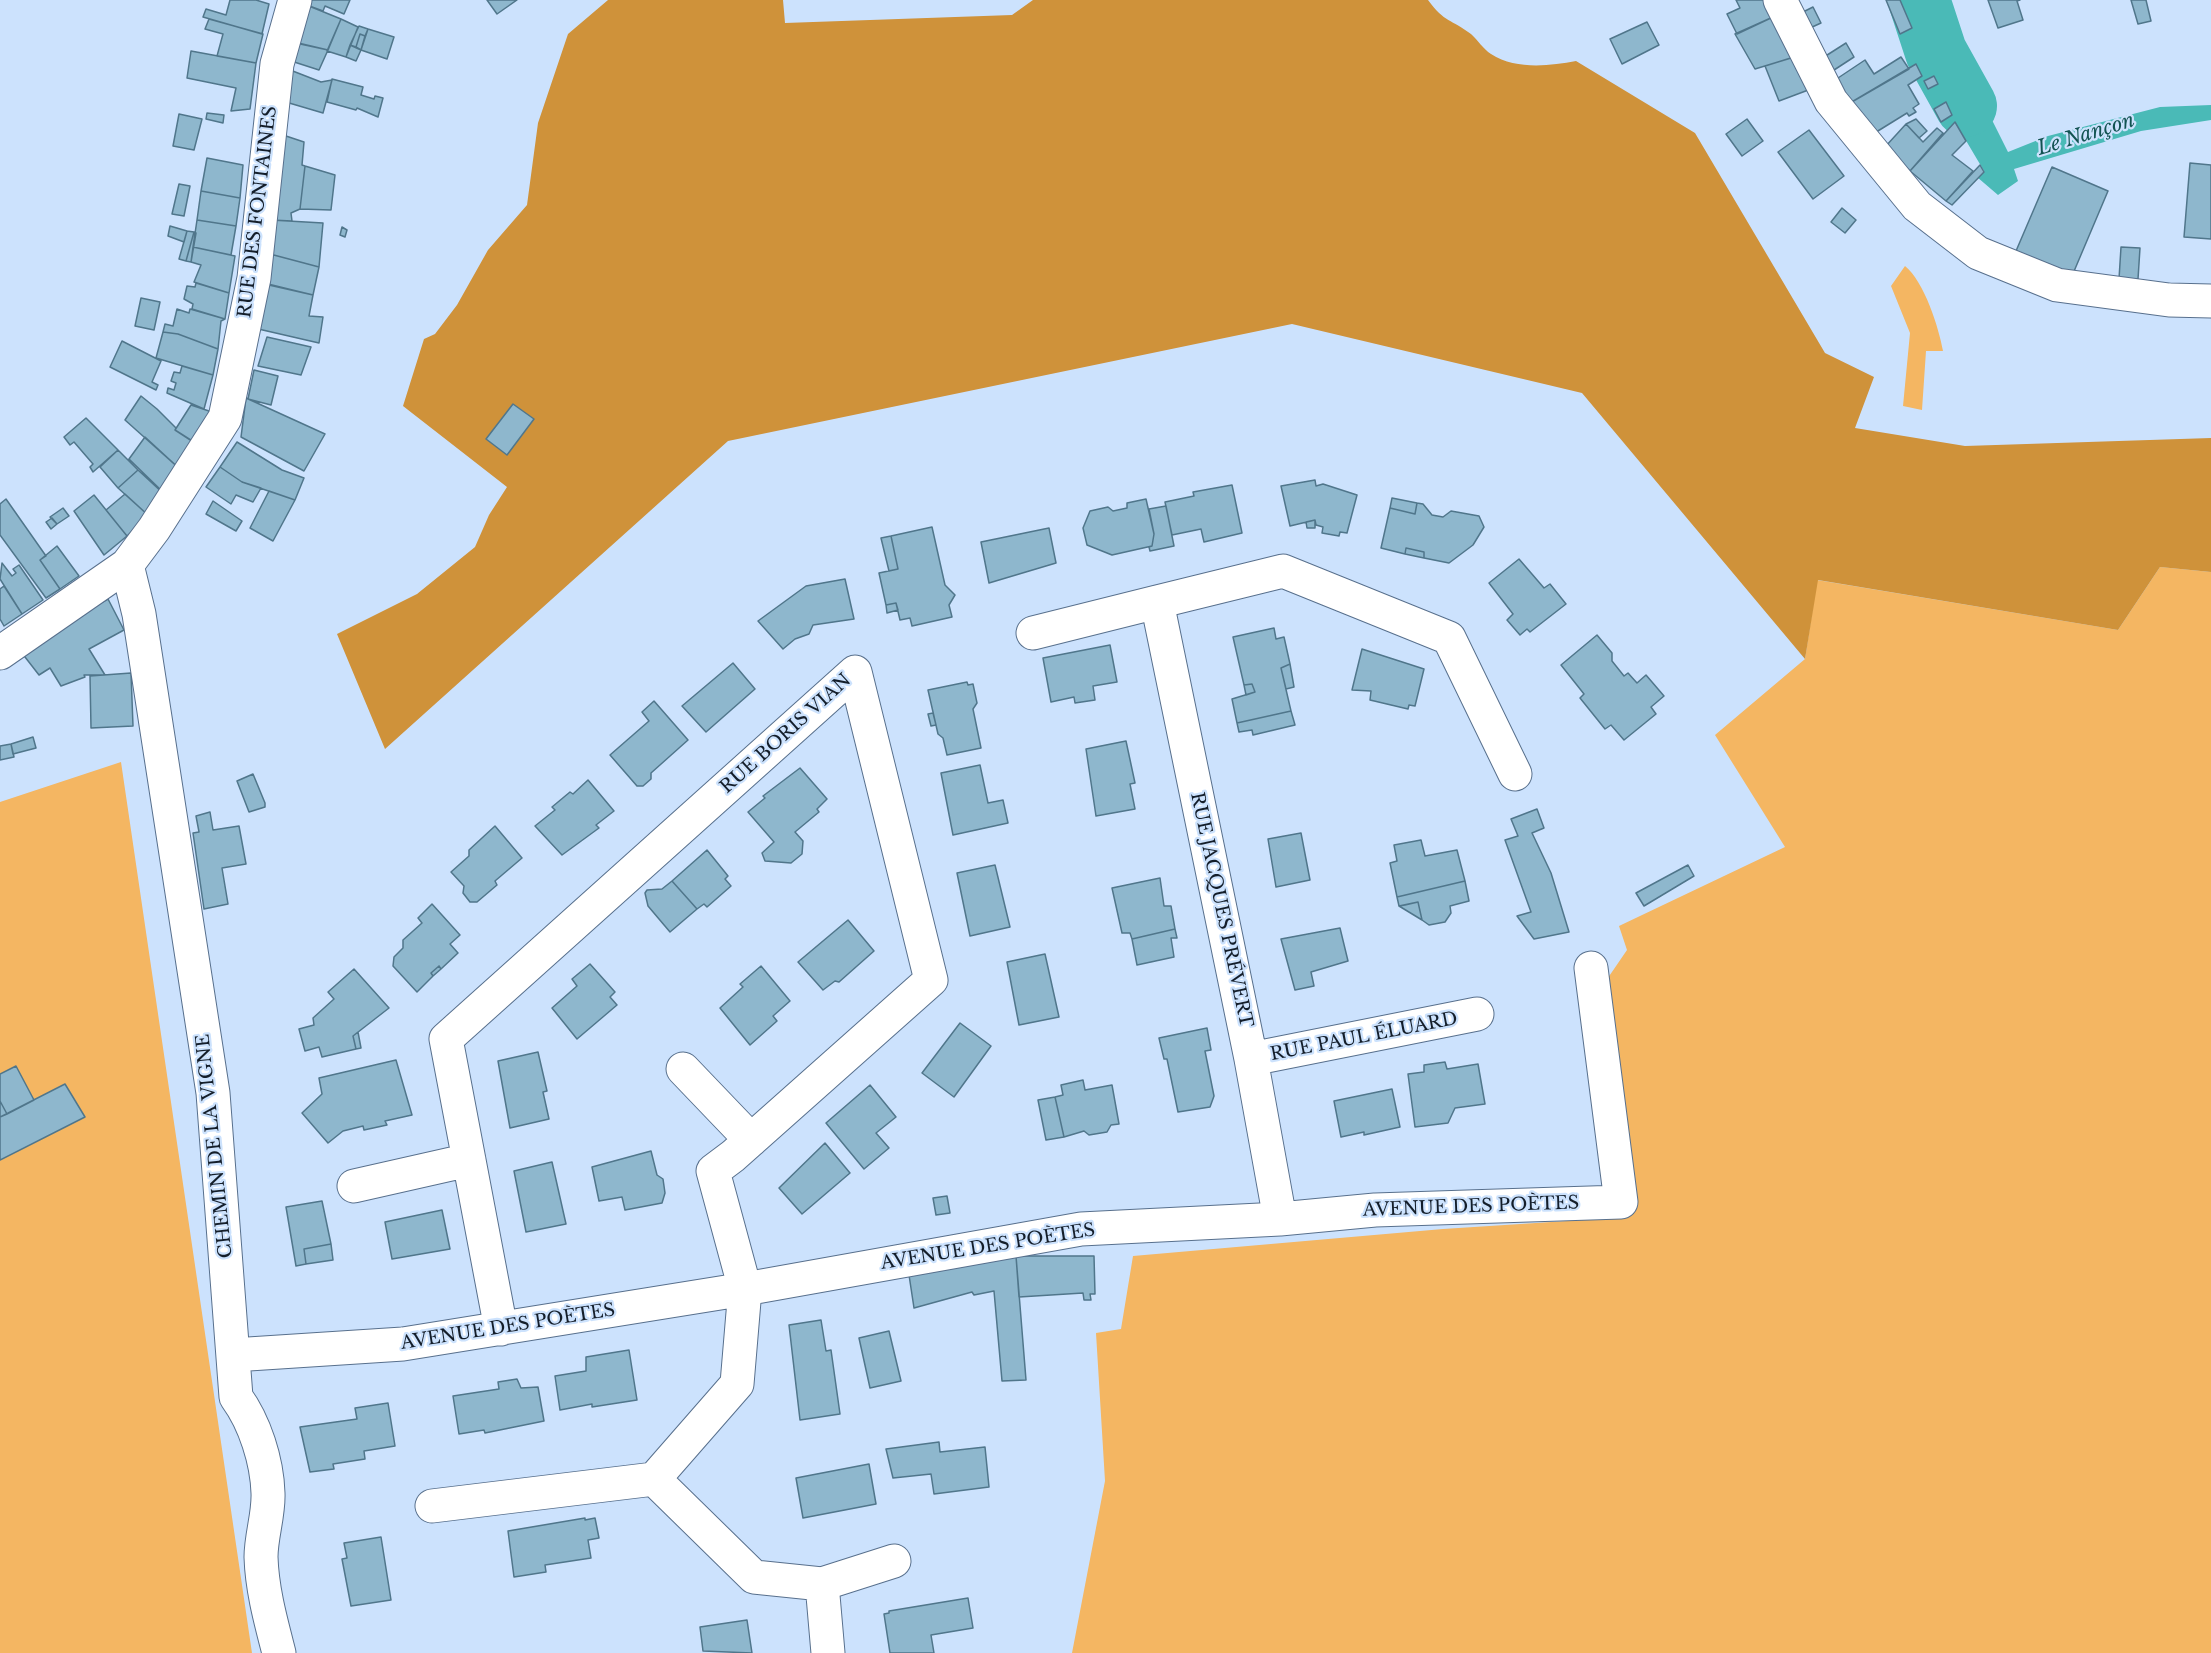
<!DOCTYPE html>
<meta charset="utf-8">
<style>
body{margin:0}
canvas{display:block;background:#cce2fd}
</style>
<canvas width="2211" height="1653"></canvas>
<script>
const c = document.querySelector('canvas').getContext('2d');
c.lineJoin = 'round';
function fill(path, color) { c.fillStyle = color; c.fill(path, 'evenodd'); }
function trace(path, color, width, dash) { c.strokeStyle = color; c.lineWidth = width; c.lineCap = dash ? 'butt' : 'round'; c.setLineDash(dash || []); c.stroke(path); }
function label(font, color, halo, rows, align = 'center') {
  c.font = font + ' "Libre Baskerville",serif'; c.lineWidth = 4.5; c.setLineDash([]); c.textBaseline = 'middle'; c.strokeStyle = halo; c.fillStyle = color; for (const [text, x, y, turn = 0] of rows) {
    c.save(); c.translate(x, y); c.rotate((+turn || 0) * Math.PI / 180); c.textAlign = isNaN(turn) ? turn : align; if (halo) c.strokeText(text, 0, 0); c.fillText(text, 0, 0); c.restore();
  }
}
fill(new Path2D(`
 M1905,266C1924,281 1939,328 1943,351H1926L1922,410L1903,406L1910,333L1891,286Z
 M2160,567L2211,572V1653H1072L1105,1481L1096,1333L1121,1329L1133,1256L1443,1229L1629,1217L1601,988L1627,950L1619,926L1785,847L1715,735L1805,659L1817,580L2118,630Z
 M121,762L252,1653H0V802Z`), '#f4b662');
fill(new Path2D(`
 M608,0H783L785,23L1012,15L1033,0H1428C1445,23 1451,19 1471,34C1478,40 1483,49 1491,54C1516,70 1549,66 1576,61L1695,133L1825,353L1874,377L1855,428L1965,446L2211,438V572L2160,567L2118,630L1818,580L1805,659L1582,393L1292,324L728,441L385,749L337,634L417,594L475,547L489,515L507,487L403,406L424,339L435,334L457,305L488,250L527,205L538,123L568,34Z`), '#cf923a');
fill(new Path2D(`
 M1900,0H1934L1941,15L1912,28Z
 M1943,22L2008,152L2048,136L2160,107L2211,105V120L2141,131L2014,169L2018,181L1998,195L1977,177L1984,171L1955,122L1916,36Z`), '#4abab7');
trace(new Path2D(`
 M1919,0L1936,52L1966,106`), '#4abab7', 62);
const building = new Path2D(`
 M230,0H256L269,4L262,34L203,17L206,9L226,15Z
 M306,0H350L344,14L325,6L323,11L304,4Z
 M487,0H517L497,14Z
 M1736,0H1764L1773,17L1737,34L1727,14L1740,8Z
 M1886,0H1900L1912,28L1900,34Z
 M1988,0H2020L2017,1L2023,20L1998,28Z
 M2131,0H2146L2151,21L2138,24Z
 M304,4L341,19L328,50L291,42Z
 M1813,7L1821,23L1810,28L1803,12Z
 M1773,17L1791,58L1755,69L1735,34Z
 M209,19L263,34L256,63L217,56L223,34L205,29Z
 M341,19L358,27L346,57L327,51Z
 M1647,22L1659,45L1622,64L1610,39Z
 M359,26L368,29L365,36L360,34L356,47L350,45Z
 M368,29L394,37L387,59L361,50Z
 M360,34L365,36L361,50L356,47Z
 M294,42L328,50L319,70L288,60Z
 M1846,43L1854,57L1831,72L1824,57Z
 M350,45L361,50L356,61L346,57Z
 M191,51L256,63L250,109L231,111L236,88L187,78Z
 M1794,57L1811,89L1779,101L1765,66Z
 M1901,57L1909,69L1850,103L1835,80L1865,60L1874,74Z
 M1916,64L1922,76L1908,85L1919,104L1913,108L1916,112L1909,116L1907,113L1873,134L1850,103Z
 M285,68L321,82L332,80L323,113L279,100Z
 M1934,76L1938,84L1928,89L1924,81Z
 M332,79L363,87L361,95L374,99L375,96L383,98L378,117L357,108L356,110L327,102Z
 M1946,102L1952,115L1941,122L1934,109Z
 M207,113L224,115L223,123L206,119Z
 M179,114L202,119L194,150L173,146Z
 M1747,119L1763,141L1742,156L1726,134Z
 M1916,119L1927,131L1919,138L1906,124Z
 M1955,122L1966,141L1952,155L1973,171L1946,201L1910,171Z
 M1906,124L1923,142L1937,128L1943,133L1910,171L1885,147Z
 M1809,130L1844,176L1813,199L1778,152Z
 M277,133L304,142L302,165L305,166L300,209L291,213L292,221L271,220Z
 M207,158L243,165L240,198L201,191Z
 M2190,163L2211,165V239L2184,237Z
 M1980,165L1984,172L1952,205L1946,201Z
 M305,166L335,175L331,210L300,209Z
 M2052,167L2108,191L2072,276L2016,251Z
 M179,184L190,186L184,216L172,214Z
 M201,191L240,198L236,226L197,220Z
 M1842,208L1856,220L1845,233L1831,222Z
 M197,220L236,226L231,255L193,247Z
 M271,220L323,223L319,267L270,254Z
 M170,226L187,231L184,242L168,236Z
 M342,227L347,230L345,237L340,235Z
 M187,231L194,232L186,261L179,259Z
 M194,232L196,233L191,262L186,261Z
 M193,247L235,256L229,293L194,282L201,265L191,262Z
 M2121,247L2140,248L2138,279H2119Z
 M270,254L319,267L313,295L268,284Z
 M196,283L229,293L225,319L192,309L193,304L184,299L187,286L195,287Z
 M260,283L313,295L309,316L323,317L319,343L254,328Z
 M141,298L160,302L154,330L135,326Z
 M177,309L189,313L190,309L225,319L221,321L218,349L178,334L163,332L165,324L173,326Z
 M163,332L178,334L218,349L213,375L156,358Z
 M267,337L311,347L301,375L258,366Z
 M122,341L161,361L152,382L158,385L156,390L110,367Z
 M182,366L213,375L204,409L167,393L168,388L174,390L176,383L171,381L174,372L180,373Z
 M254,370L278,376L271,405L248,399Z
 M141,396L157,409L176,428L175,430L198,445L182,471L125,420Z
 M246,398L325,434L304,471L241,437Z
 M513,404L534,419L507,455L486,439Z
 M191,405L209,411L207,422L197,444L175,430Z
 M86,418L118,450L93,472L90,467L93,464L74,442L70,445L64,437Z
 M145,437L182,471L165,494L129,459Z
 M237,442L282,470L304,478L295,500L242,482L220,467Z
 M118,450L138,470L118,488L100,467Z
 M220,467L242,482L261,488L253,502L236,495L231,504L206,487Z
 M138,470L165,495L149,516L118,488Z
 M1315,480L1316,486L1323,484L1357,495L1347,533L1340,532L1339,536L1322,533L1323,527L1316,525L1315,520L1290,526L1281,486Z
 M1232,485L1242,533L1204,542L1201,529L1172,535L1165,502L1194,496L1193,492Z
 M269,491L295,500L273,541L250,528Z
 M125,494L149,516L127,536L106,510Z
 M94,495L127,536L104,555L74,511Z
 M1392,498L1417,503L1415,514L1390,508Z
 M6,499L46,556L40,560L60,589L46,598L0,535V504Z
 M1146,499L1154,534L1152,546L1112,555L1087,545L1083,528L1090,511L1108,507L1113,511L1127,508V503Z
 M213,501L242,521L236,531L206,514Z
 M1417,503L1423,504L1432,515L1443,517L1451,511L1479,516L1484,527L1473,545L1449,563L1424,558V552L1406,548L1405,554L1381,548L1390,508L1415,514Z
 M1166,506L1174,546L1150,551L1149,547L1152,546L1154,534L1149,509Z
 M63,508L69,516L57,524L50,517Z
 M52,518L57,524L51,529L46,522Z
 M1315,520V528H1307L1306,522Z
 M932,527L945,585L955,595L949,605L952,617L912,626L910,618L900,620L896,603L886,605L879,573L898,569L891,536Z
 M1049,528L1056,563L989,583L981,542Z
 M891,536L898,569L889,571L881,538Z
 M57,546L79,576L60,589L40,560Z
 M1406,548L1424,552V558L1405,554Z
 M1519,559L1544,588L1550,584L1566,604L1530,632L1527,629L1520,635L1507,620L1513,614L1489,583Z
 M2,563L12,576L16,573L13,569L19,565L43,600L22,614L0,579Z
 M845,579L854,619L813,625L809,634L795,639L783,649L758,621L806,586Z
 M4,586L22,614L4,626L0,619V589Z
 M108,599L124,630L89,649L105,675H84L85,677L61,686L50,668L39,675L18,648Z
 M896,603L898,610L887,613L886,605Z
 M1274,628L1276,639L1284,637L1290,664L1281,668L1291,711L1237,723L1232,699L1255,692L1252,684L1244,685L1233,637Z
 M1597,635L1612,653V661L1624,676L1628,673L1637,683L1646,675L1664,696L1651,707L1656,714L1624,740L1611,725L1605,729L1580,698L1584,694L1561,665Z
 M1110,645L1117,682L1093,686L1095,700L1075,703L1074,697L1051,702L1043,658Z
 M1362,649L1424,669L1415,706L1409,705L1408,709L1370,700L1371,691L1352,690Z
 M733,663L755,689L706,732L682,706Z
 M1290,664L1294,687L1286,689L1281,668Z
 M131,673L133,726L91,728L90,676Z
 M967,682L968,685L973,684L977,703L973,709L981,748L947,755L943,738L938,734L928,690Z
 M1252,684L1255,692L1246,695L1244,685Z
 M654,701L688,740L651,773V779L643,786H637L610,755L649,721L642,712Z
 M1291,711L1295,725L1253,735L1252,730L1239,732L1237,723Z
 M933,713L936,725L931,726L928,714Z
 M33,737L36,748L13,754L11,744Z
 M1126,741L1135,783L1130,784L1135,809L1096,816L1086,749Z
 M11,744L14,757L0,760V746Z
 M980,765L988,803L1003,800L1008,823L953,835L941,773Z
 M800,768L827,799L817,809L819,812L795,832L803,841L802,854L791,863L765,861L762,853L774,842L748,812L765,798L763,796Z
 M253,774L265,803V807L249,812L237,781Z
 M588,780L614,811L596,825L599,828L562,855L535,826L555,810L552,807L570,792L573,794Z
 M1537,809L1544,828L1532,833L1551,873L1569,932L1534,939L1517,916L1531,912L1505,840L1518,836L1511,819Z
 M210,812L213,830L239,826L246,864L222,868L228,904L204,909L193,833L199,832L196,816Z
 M495,826L522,858L495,881L497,885L477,902H470L463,893L464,886L451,872L469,856V850Z
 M1301,833L1310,880L1276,887L1268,839Z
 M1421,840L1425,856L1457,850L1465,881L1397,897L1390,863L1397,861L1394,845Z
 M707,850L728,876L725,879L731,886L707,907L704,904L697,909L672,881Z
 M995,865L1010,927L970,936L957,873Z
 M1688,865L1694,876L1644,906L1636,893Z
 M1160,878L1164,906H1171L1175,929L1132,939L1130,933H1122L1112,888Z
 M672,881L697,909L670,932L648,906L645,893L647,890L662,889Z
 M1465,881L1469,901L1450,906L1451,913L1445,922L1429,925L1422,920L1418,902L1399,906L1397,897Z
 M1418,902L1422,920L1399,906L1405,905Z
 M432,904L460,935L450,944L458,953L441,969L439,966L431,973L433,976L417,992L393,966L394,957L403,948V940L422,923L418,918Z
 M848,920L874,951L839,982L835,981L823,990L798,962Z
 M1340,928L1348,961L1311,972L1314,986L1295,990L1281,939Z
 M1175,929L1177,938H1171L1174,957L1137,965L1132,939Z
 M1045,954L1059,1017L1019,1025L1007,962Z
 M590,964L615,992L610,997L617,1005L577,1039L552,1008L577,986L572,979Z
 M439,966L441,969L433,976L431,973Z
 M761,966L790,1001L773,1016L777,1021L750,1045L720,1008L743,987L740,984Z
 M354,969L389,1008L353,1036L356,1049L322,1057L319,1047L305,1051L299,1029L314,1025L313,1018L334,999L328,992Z
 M960,1023L991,1046L954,1097L922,1073Z
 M1207,1028L1211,1050L1205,1051L1214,1096L1210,1107L1178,1112L1167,1059H1164L1159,1038Z
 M358,1032L361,1048L356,1049L353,1036Z
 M538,1052L547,1091L543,1092L549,1119L510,1128L498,1061Z
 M396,1060L412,1115L385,1121L387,1125L364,1130L363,1126L343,1131L328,1143L302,1113L322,1094L319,1078Z
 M1445,1062L1447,1069L1478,1064L1485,1104L1455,1108L1448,1123L1415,1127L1408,1074L1424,1072V1065Z
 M16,1066L34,1100L7,1114L0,1101V1074Z
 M1083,1080L1085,1090L1112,1085L1119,1124L1111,1125L1107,1132L1089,1135L1084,1131L1064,1137L1055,1097L1063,1095L1061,1085Z
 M65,1084L85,1117L0,1160V1117Z
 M870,1085L896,1117L876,1133L889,1148L864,1169L826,1123Z
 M1392,1089L1400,1127L1364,1135V1132L1341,1137L1334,1101Z
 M1055,1097L1064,1137L1046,1140L1038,1100Z
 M0,1101L7,1114L0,1117Z
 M825,1143L850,1173L802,1214L779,1188Z
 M651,1151L657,1175L663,1179L665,1193L662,1203L625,1210L622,1197L599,1201L592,1167Z
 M552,1162L566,1224L526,1232L514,1171Z
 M947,1196L950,1213L936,1215L933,1198Z
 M322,1201L331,1244L304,1249L306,1264L296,1266L286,1207Z
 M442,1210L450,1249L392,1259L385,1222Z
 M331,1244L333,1260L306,1264L304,1249Z
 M1016,1256L1026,1380L1002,1381L994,1291L974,1295L972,1292L914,1308L909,1275Z
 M1016,1256H1094L1095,1294H1090L1091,1300H1084L1083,1293L1019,1297Z
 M821,1320L826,1351L831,1350L840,1414L800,1420L789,1325Z
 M889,1331L901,1381L870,1388L859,1338Z
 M629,1350L637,1400L592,1407V1404L560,1410L555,1376L586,1371V1357Z
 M517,1379L521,1388L538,1387L544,1421L485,1433L484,1430L459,1434L453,1396L499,1389L498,1382Z
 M388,1403L395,1446L364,1451L365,1459L333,1464L334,1469L310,1472L300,1427L357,1419L355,1408Z
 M939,1442L940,1452L985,1447L989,1487L934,1494L931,1474L893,1478L886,1449Z
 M869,1464L876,1504L803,1518L796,1478Z
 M585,1518V1520L595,1518L599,1538L588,1540L591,1558L545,1565L546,1572L514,1577L508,1531Z
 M381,1537L391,1600L351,1606L342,1559L347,1558L344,1543Z
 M968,1598L973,1628L931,1635L934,1653H890L884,1614L889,1613V1611Z
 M747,1620L752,1653L703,1651L700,1627Z`);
fill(building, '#8eb7cd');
trace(building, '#50768b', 1.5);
const minor = new Path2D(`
 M1780,0L1831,101L1917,206L1978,253L2057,285L2169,300L2211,301
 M127,565L139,614L213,1093L236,1397C255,1423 267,1461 268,1493C269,1514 261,1536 261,1557C262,1590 271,1622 279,1653
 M1033,633L1157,602
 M0,653L127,565L154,529L225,418L254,278L277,64L295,0
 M1251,1059L1477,1014
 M683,1069L751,1140
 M354,1186L469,1160
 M1280,1219L1251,1059L1157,602L1283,571L1449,638L1515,774
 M233,1355L403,1344L745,1289L1081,1229L1280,1219L1375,1210L1621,1202L1591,968
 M654,1479L754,1577L822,1584L828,1653
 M432,1506L654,1479L737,1384L745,1289L713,1171L733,1156L931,980L855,672L446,1039L501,1329
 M822,1584L894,1561`);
trace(minor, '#58708d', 35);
trace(minor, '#fff', 33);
label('18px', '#141e2a', '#cce2fd', [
 ["RUE DES FONTAINES",258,212,-83],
 ["RUE BORIS VIAN",786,734,-42],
 ["RUE JACQUES PRÉVERT",1221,910,78],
 ["RUE PAUL ÉLUARD",1364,1037,-11],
 ["CHEMIN DE LA VIGNE",215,1146,-96],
 ["AVENUE DES POÈTES",1471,1207,-2],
 ["AVENUE DES POÈTES",988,1247,-9],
 ["AVENUE DES POÈTES",508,1327,-9]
]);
label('italic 20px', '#125352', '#cce2fd', [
 ["Le Nançon",2086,135,-17]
]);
</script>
